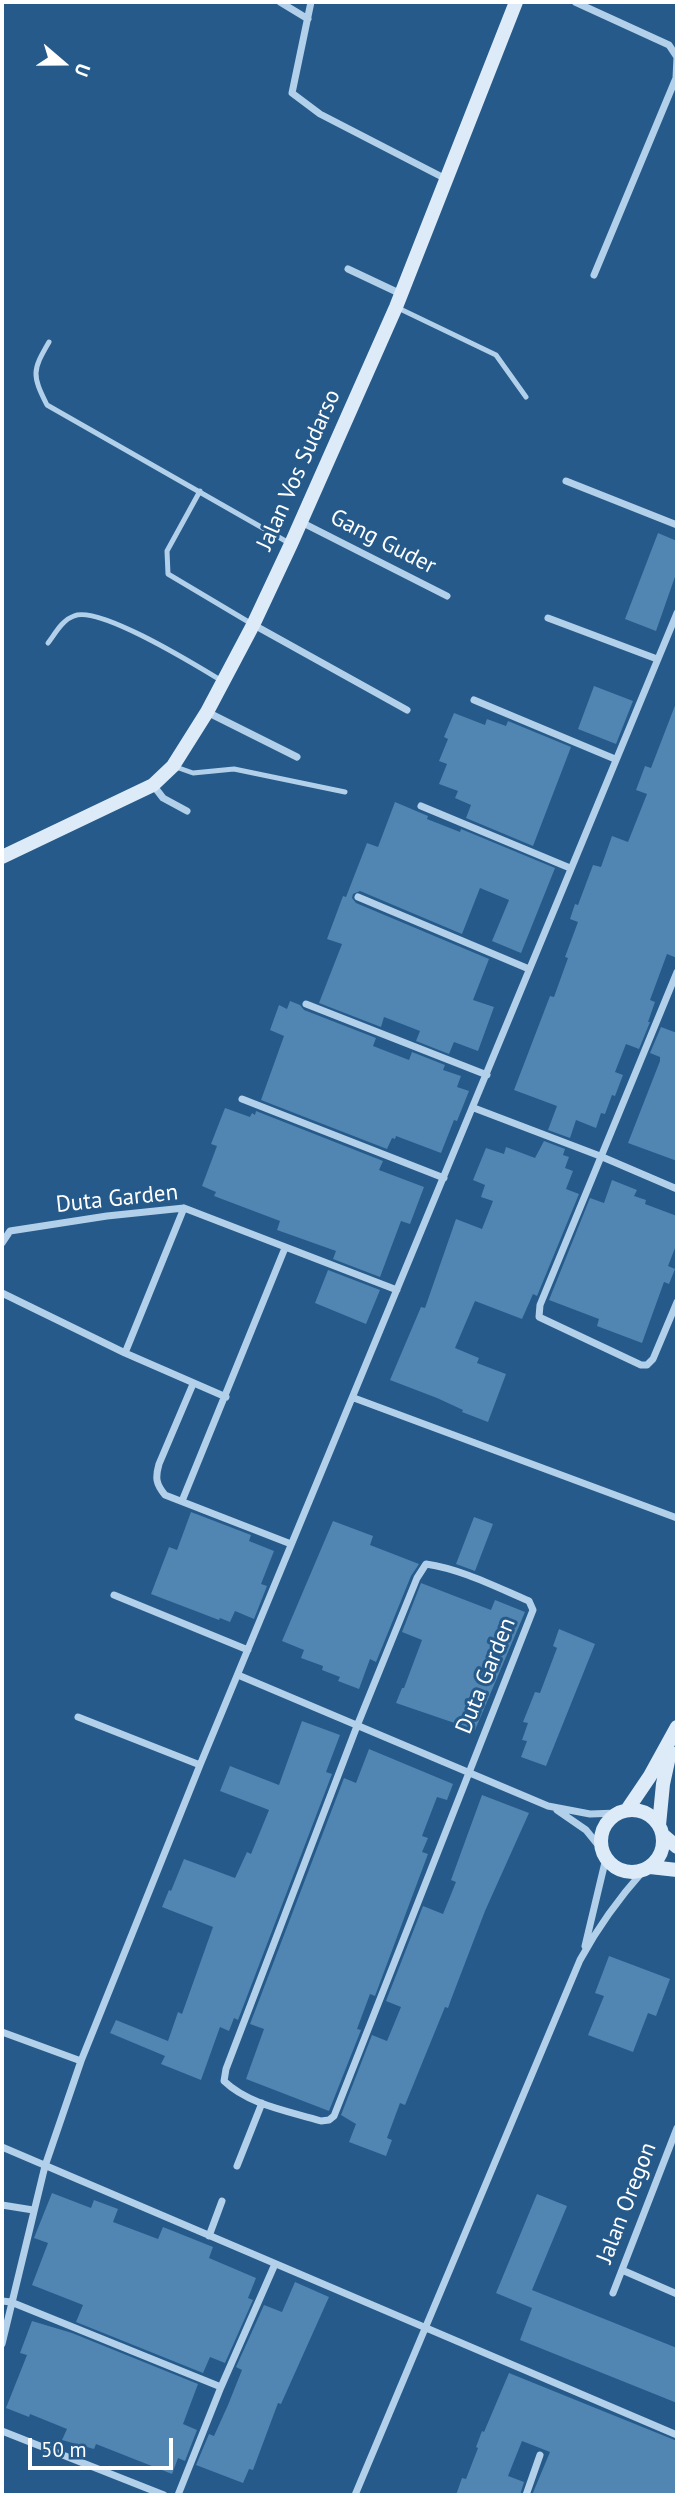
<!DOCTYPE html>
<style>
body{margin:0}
#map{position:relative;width:679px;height:2497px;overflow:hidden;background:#255a8a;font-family:"PT Sans",sans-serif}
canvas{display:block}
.frame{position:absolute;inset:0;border:4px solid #fff;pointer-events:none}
.north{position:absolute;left:28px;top:28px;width:70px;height:70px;-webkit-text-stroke:5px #255a8a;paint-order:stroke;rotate:110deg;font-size:19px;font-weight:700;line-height:28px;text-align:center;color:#fff}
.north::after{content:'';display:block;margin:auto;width:24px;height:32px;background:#fff;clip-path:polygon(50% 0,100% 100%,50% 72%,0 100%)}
.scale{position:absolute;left:28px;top:2438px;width:145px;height:32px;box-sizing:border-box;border:4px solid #fff;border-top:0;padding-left:9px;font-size:21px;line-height:24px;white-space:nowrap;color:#fff;-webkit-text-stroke:5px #255a8a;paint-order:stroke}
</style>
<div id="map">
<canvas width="679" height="2497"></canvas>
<div class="frame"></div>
<div class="north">U</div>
<div class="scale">50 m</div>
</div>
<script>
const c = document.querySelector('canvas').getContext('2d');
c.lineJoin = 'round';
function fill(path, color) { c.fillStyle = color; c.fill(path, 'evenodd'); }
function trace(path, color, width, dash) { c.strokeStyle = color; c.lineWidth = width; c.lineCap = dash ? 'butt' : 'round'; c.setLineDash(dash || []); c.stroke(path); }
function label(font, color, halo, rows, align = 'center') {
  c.font = font + ' "PT Sans",sans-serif'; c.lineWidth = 6; c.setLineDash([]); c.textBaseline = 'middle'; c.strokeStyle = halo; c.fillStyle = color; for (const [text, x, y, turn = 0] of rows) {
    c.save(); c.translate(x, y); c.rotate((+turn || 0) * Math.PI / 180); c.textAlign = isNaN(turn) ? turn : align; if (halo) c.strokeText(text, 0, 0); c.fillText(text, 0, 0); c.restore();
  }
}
fill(new Path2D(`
 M658,533L677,541V571L656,631L625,619Z
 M594,686L633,701L616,744L578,729Z
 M676,703L677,958L667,954L650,1000L655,1002L648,1022H650L639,1049L626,1044L615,1072L623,1075L615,1096L612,1095L605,1114L601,1113L596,1128L576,1120L570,1138L548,1130L557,1106L514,1090L550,996L554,997L568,958L565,957L578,922L570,919L575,904L578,905L593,865L601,867L612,836L628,842L647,794L636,790L645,766L651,768Z
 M454,713L485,725L487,719L506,726L508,721L571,747L533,846L466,818L471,805L455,798L458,791L439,784L447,764L439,761L448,739L444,737Z
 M395,802L428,816L427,819L460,832L461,829L555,868L521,953L492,941L509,900L480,888L462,934L360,891L353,894L352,898L356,903L489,959L473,1000L494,1007L478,1051L454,1042L449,1054L416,1041L420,1031L384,1017L381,1027L319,1003L342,944L327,939L343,896L346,897L367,843L378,847Z
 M290,1001L300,1005L304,1010L376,1038L373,1046L409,1060L412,1052L445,1065L443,1070L461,1076L457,1087L469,1091L457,1121L454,1120L441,1153L396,1136L395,1139L392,1138L387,1149L261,1100L284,1036L270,1030L279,1005L287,1009Z
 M661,1027L677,1033V1161L628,1143L660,1061V1057L650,1053Z
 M225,1108L250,1117L252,1113L255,1115L256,1111L383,1161L379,1170L424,1187L410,1224L401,1221L380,1277L333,1259L336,1251L277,1230L280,1221L214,1196L216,1192L202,1186L217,1146L211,1144Z
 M544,1141L565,1149L563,1155L569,1157L565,1168L573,1171L566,1189L579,1194L537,1296L533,1294L522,1319L475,1301L455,1348L479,1358L477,1363L506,1374L488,1422L462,1412L463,1410L437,1398L390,1380L421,1307L425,1308L456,1219L482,1229L493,1201L481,1197L485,1185L473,1180L486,1148L504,1154L506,1147L535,1158Z
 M612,1180L637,1190L634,1196L646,1200L645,1204L677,1216V1243L668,1266L675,1269L669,1284L664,1282L642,1343L597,1326L599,1319L549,1300L590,1198L604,1203Z
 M328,1270L380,1290L366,1324L315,1303Z
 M191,1512L251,1535L249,1541L274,1551L261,1584L267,1586L254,1619L235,1611L230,1622L220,1618L219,1620L151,1594L169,1547L177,1550Z
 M474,1517L493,1524L475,1571L456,1564Z
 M333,1521L373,1536L370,1545L419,1564L411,1576L376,1662L370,1659L359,1689L338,1681L340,1677L322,1670L323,1666L301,1658L304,1650L282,1641Z
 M421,1583L491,1610L495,1600L525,1612L475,1730L396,1703L402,1688H404L422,1640L402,1632Z
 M559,1629L595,1644L546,1766L521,1757L527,1741L522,1740L528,1723L523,1722L535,1692L540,1693L557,1648L553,1646Z
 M302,1721L340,1735L326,1772L332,1774L238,2020L234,2018L229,2031L220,2027L201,2080L161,2064L165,2056L110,2033L116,2020L168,2041L178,2012L182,2014L213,1927L162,1907L169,1890L171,1891L184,1859L235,1878L247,1852L251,1854L269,1810L220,1791L230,1766L279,1785Z
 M369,1749L453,1784L447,1800L437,1797L422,1836L428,1838L422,1852L428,1854L375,1996L370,1994L357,2029L361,2030L329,2111L246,2079L264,2029L250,2024L344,1778L356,1783Z
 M482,1795L529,1813L485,1911L452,1997L448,2008L445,2007L405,2105L400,2103L387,2138L392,2140L386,2156L349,2142L356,2124L341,2115L372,2035L387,2041L401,2007L386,2001L423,1906L443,1914L456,1882L451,1880Z
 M609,1956L670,1979L656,2016L648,2013L633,2052L588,2035L604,1996L595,1993Z
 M52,2193L91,2208L94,2200L118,2209L113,2222L158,2239L163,2227L213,2247L209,2258L256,2278L248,2298L253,2300L225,2363L210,2357L203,2373L76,2322L83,2305L32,2285L48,2243L34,2238Z
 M537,2194L567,2206L532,2290L677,2348V2403L520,2340L532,2308L496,2293Z
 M295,2282L329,2297L281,2404L278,2403L253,2470L249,2469L243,2483L196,2465L209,2434L214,2436L228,2405L242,2370L236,2367L264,2305L282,2312Z
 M32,2321L72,2333L198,2384L183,2424L197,2430L185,2461L178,2458L172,2474L96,2444L94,2449L62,2440L67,2429L30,2414L29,2417L6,2408L27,2355L20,2353Z
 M509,2373L677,2441V2495H532L550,2452L522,2441L508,2476L524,2482L520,2495H456L462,2478L466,2479L478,2448L476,2447L482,2431L484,2432Z`), '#5186b2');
trace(new Path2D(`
 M396,307L496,355L526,397
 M49,342C32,371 32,375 47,405L289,543
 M200,491L167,551L168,574L252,624
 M48,643C55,634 62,620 74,616C99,605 197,666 222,681
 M176,767L193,773L234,769L345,792`), '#b2d0ea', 5);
trace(new Path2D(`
 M280,2L308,19
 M311,2L292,93L320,114L446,179
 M575,2L669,45L677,57L676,78L594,275
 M348,269L401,294
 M566,481L677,525
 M301,522L447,596
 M548,618L657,659
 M254,625L407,710
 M474,700L615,759
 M207,712L297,757
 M153,785L163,798L187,811
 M421,806L570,868
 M358,897L529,969
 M677,972L540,1305L539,1317L641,1365H647L653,1359L677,1302
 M306,1004L487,1075
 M242,1099L444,1178
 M474,1108L600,1156L677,1189
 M2,1243L10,1231L107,1216L184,1208L397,1290
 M2,1293L125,1353L226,1397
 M125,1353L184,1208
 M193,1384L159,1464C155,1478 156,1484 165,1495L291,1544
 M354,1398L677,1518
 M182,1501L285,1248
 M426,1564C461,1569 496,1587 529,1601L533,1610L334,2116L329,2120L321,2121C289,2111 249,2105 224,2081L226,2069L357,1726L417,1578Z
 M114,1595L248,1650
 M238,1675L548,1806L590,1814L618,1813
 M78,1717L200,1765
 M557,1810L586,1830L603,1851
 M585,1946L606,1858
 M2,2032L81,2061
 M2,2147L677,2435
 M237,2166L262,2103
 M2,2205L33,2210
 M209,2236L222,2201
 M622,2270L677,2294
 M613,2293L677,2128
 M2,2301L11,2302L221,2387
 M2,2344L45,2166L81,2061L200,1765L677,613
 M2,2431L164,2495
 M178,2495L221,2387L275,2264
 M355,2495L580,1960C598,1927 619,1898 644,1870
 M526,2495L540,2455`), '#b2d0ea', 7);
trace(new Path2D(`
 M2,857L153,785L173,766L207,712L253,625L291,544L396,307L516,2
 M601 1841a31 31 0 1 1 62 0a31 31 0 1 1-62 0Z
 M627,1810L650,1776L677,1727
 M659,1825L663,1784L670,1752
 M663,1835L677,1847
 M650,1867L677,1870`), '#ddebf8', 14);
label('23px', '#fff', '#255a8a', [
 ["Jalan Vos Sudarso",299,470,-66],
 ["Gang Guder",383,542,27],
 ["Duta Garden",117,1199,-6],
 ["Duta Garden",486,1676,-68],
 ["Jalan Oregon",627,2203,-69]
]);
</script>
